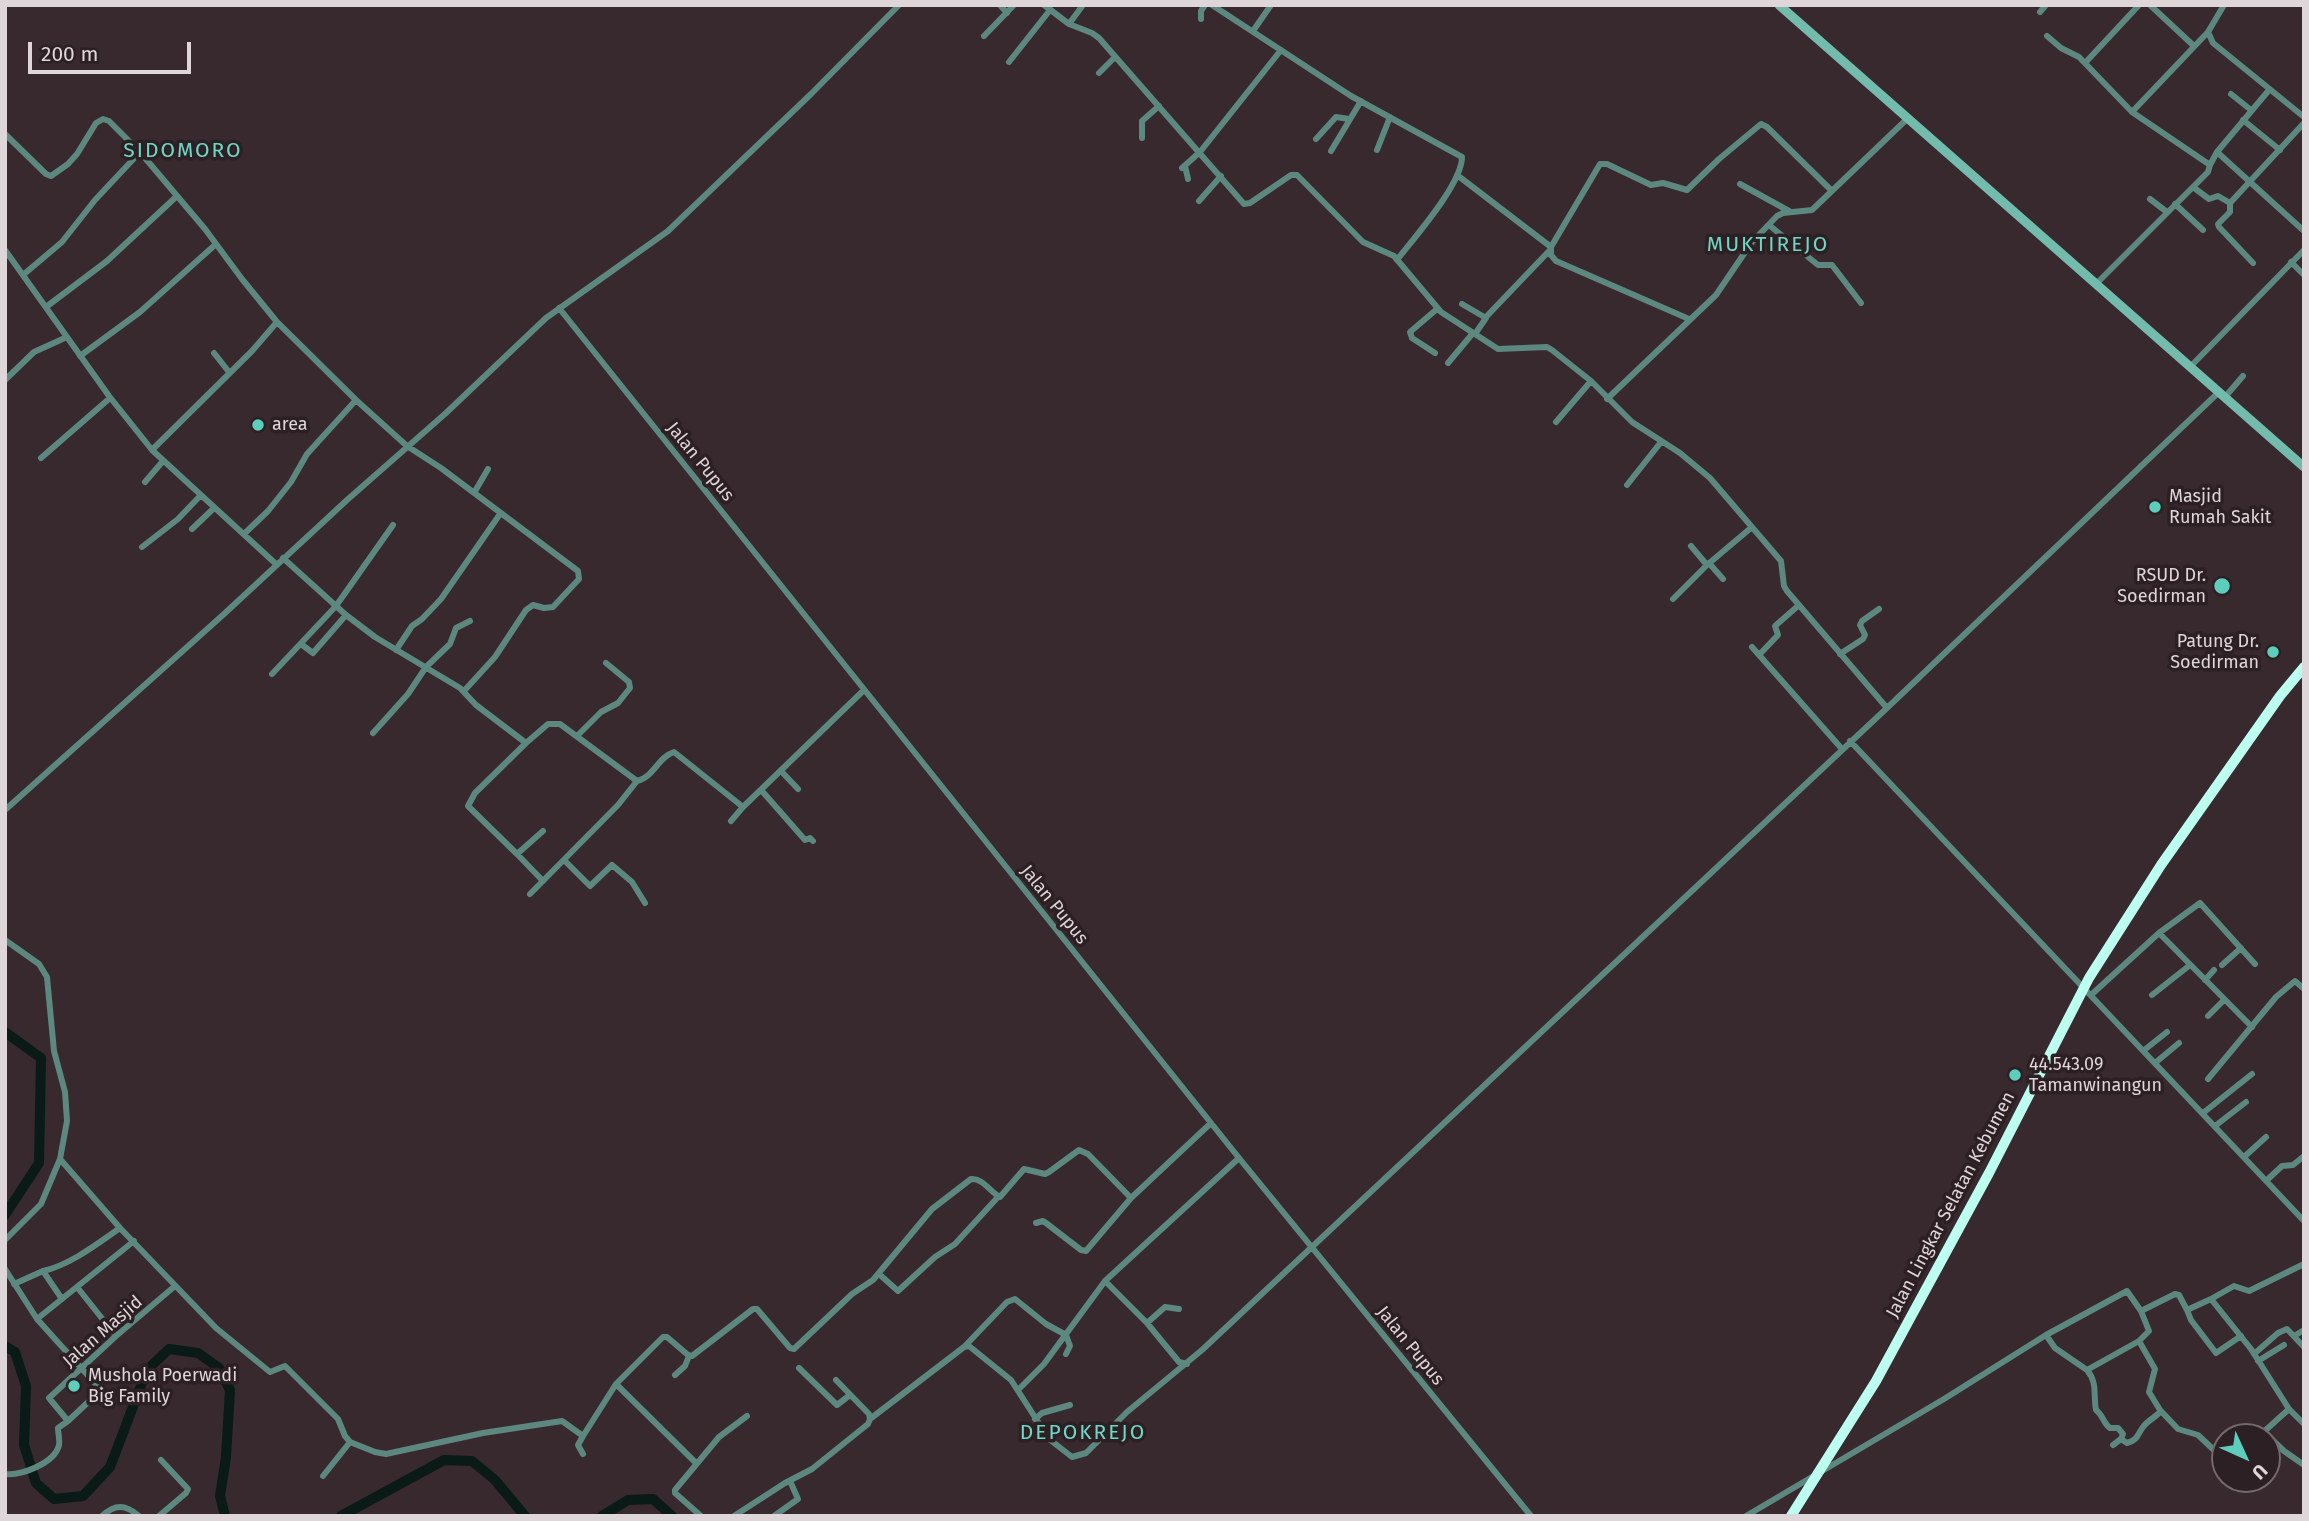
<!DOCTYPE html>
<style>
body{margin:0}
#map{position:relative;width:2309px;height:1521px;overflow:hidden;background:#37292e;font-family:"Fira Sans",sans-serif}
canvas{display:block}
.frame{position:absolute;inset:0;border:7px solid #dfd6d9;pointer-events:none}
.north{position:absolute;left:2211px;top:1423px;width:70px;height:70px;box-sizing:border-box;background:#2d2024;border:2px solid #74696c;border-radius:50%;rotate:135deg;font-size:19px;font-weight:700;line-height:28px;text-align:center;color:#dfd6d9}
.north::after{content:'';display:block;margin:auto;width:24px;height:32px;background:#5ccebb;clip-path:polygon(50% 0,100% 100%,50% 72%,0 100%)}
.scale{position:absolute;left:28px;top:42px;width:163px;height:32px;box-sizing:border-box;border:4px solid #dfd6d9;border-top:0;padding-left:9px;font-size:21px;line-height:24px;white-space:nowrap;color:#dfd6d9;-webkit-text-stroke:5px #2d2024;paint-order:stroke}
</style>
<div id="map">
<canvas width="2309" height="1521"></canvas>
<div class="frame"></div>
<div class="north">U</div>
<div class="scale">200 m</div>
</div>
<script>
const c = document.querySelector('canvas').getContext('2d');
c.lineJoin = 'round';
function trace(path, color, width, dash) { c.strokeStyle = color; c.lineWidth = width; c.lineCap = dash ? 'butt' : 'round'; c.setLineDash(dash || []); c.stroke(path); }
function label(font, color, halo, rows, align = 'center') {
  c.font = font + ' "Fira Sans",sans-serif'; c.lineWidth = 7; c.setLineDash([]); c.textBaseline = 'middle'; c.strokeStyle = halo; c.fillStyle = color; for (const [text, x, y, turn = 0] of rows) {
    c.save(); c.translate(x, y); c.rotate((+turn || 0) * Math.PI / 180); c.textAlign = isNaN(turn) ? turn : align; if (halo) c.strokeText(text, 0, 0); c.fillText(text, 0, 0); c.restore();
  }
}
trace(new Path2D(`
 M5,1032L41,1058L39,1163L5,1215
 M5,1346L15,1352L26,1386L24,1445L36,1483L54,1499L83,1496L110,1467L147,1370L169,1349L198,1353L219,1368L230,1390L226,1457L220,1496L225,1516
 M341,1516L444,1460L472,1461L495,1480L525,1516
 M602,1516L628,1500L653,1499L672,1516`), '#0a1a17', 10);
trace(new Path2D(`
 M1000,5L1007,13
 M1044,5L1069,24L1092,33L1099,38L1244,204L1250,203L1291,175H1297L1363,242L1394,256L1441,312L1498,349L1547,347L1552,350L1591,381L1632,422L1680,453L1710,478L1781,561L1784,586L1787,591L1887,708
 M1212,5L1351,96L1462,157C1462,184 1414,238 1397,260
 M2150,5L2194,46
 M2224,5L2208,32L2213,43L2304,117
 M2040,12L2046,5
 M1201,19V11L1205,5
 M1069,24L1083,5
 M1253,31L1271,5
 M984,36L1014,5
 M2047,36L2061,48L2079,57L2132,112L2210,165L2217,152L2269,90
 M1009,62L1050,10
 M2085,63L2139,5
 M1099,73L1115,57
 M2231,94L2251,110
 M2132,112L2208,32
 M2243,120L2280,150
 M5,134L46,174L51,176L68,164L77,154L96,123L103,119L109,121L140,152L205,229L242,279L277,322L356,400L407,446L441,468L578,571L579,579L553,607L544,608L533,605L526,610L495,657L464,691
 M1142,138V121L1159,106
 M1316,139L1336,117L1349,119
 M1377,150L1390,117
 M1331,151L1361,101
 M2217,152L2304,231
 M2210,165L2208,172L2193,187L2209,199L2218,196L2230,203
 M1185,166L1188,179
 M1182,168L1200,152L1281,50
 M1457,175L1551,247
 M1740,184L1789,211
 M2150,199L2167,212
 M1199,201L1221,176
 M2175,204L2203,230
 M1769,225L1818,265H1832L1861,303
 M5,250L109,396L152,450L276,564
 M2291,262L2304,275
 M2253,263L2219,227L2218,224L2230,212V203L2304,123
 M23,275L62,242L95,200L140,152
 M2097,283L2193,187
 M1462,304L1486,318L1475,334
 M46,307L107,261L177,196
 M559,308L1239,1158L1531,1516
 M1486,317L1550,250
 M1689,319L1556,261L1551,255V247L1600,164H1607L1651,185L1663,183L1687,190L1719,159L1761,124L1767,127L1832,191
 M214,353L229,372
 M1435,353L1412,338L1410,332L1437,309
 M80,356L140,312L216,244
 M1448,363L1473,333
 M2191,366L2304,250
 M5,380L34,352L67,337
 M2225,397L2243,376
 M1607,399L1716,295L1752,242L1777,216L1783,213L1812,210L1907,119
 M1556,422L1591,381
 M152,450L252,351L277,322
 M41,458L110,398
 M145,482L163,461
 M1627,485L1661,442
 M474,493L488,469
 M192,529L214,508
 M245,533L268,511L291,482L307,454L356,400
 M1691,546L1707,565
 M142,547L178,519L200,496
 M283,558L346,615L375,637L460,688L476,705L526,743L548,724H560L637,781C654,777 658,757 674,752L743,807L864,690
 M1709,563L1723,579
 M1673,599L1707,565L1752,527
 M301,644L313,653L346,615
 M1752,647L1842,749
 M396,650L412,626L422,619L441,599L500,514
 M1840,654L1863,639L1865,635L1860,625L1862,621L1879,609
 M1759,655L1778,635L1775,626L1799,605
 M272,674L336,606L393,525
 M373,733L408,694L426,667L450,644L456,628L470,621
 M577,736L601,712L618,703L630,688L629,682L606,663
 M1850,741L2304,1221
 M781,771L798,789
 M762,791L805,840L810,838L813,841
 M5,810L224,614L347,500L446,413L546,318L668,231L811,94L899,5
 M731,821L743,807
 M543,831L517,854L543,881
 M517,854L468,806L475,793L526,743
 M564,860L590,886L612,865L632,882L645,903
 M530,894L618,805L637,781
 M2159,933L2252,1027
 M5,940L39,964L47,977L54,1051L65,1092L67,1121L60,1159L120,1228L216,1328L270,1372L285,1366L338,1419L345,1436L350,1442L375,1452L386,1454L483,1433L562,1421L583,1436L578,1445L583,1454
 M2222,965L2241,948
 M2205,980L2214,970
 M2091,995L2159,933L2200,903L2255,964
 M2152,995L2190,965
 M2208,1016L2224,1000
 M2143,1051L2167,1032
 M2155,1063L2179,1043
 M2208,1079L2276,997L2295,981L2304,989
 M2203,1113L2252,1074
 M2215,1126L2246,1102
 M2244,1157L2266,1137
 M2267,1180L2282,1166L2293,1165L2304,1156
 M1036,1223L1043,1221L1046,1223L1081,1250L1086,1251L1131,1198L1211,1123
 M5,1240L41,1204L60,1159
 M5,1269L37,1319L101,1390L68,1421
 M43,1271C70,1265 97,1244 120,1228
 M879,1274L898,1291L935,1257L955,1244L998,1197
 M1105,1281L1147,1323L1179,1362L1187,1364
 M14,1284L43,1271L62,1299
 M77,1287L116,1336
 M2211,1299L2234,1286L2249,1291L2304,1264
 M2187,1310L2191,1320L2216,1353L2241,1336
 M37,1319L134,1241
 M1147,1323L1165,1307L1179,1309
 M2046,1335L2055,1348L2087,1370L2139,1341L2155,1369L2149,1392L2160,1410L2178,1429L2198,1435L2216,1452L2225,1457
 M2294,1336L2304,1330
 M2139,1341L2149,1331L2141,1311
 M965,1346L1007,1302L1015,1299L1046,1324L1066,1335L1070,1346L1066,1354
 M2254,1354L2278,1333L2287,1329L2304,1347
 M2258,1361L2284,1345
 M799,1368L837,1405L850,1395
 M2087,1370C2098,1383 2093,1395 2096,1410C2103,1415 2103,1423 2110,1428H2118L2123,1434L2121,1439L2113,1445
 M675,1375L685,1366L689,1356
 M616,1384L696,1463
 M1018,1390L1044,1364L1105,1281L1239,1158
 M870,1419L964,1347L969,1346L1011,1380L1049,1439L1072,1457L1086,1453L1127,1412L1202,1350L1887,708L2219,392
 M1035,1419L1042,1413L1070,1405
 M2264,1432L2284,1451L2304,1465
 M583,1436L616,1384L663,1337H667L688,1355L692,1356L753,1309H757L790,1348L794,1349L852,1294L873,1280L932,1209L971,1179C983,1178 990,1192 1000,1197L1024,1169L1045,1174L1049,1172L1079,1150L1088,1154L1131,1198
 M2258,1437L2289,1409
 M2121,1439L2127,1443C2138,1440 2137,1435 2143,1427C2147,1421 2156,1417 2161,1411
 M5,1474C21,1476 55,1463 59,1445C60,1440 58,1433 58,1428L68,1421L49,1398L116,1336L175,1286
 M323,1476L350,1442
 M102,1516C115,1504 125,1504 139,1516
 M159,1516L186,1493L188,1489L161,1460
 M701,1516L675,1493V1490L719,1437L747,1416
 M734,1516L785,1483L812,1469L868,1424L870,1419L869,1414L836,1380
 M774,1516L798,1499L790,1481
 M1746,1516L1944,1399L2046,1335L2127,1291L2141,1311L2175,1294L2179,1295L2187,1310L2211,1299L2251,1349L2289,1409L2304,1424`), '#5c887f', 6);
trace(new Path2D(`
 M1779,5L2304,467`), '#72bbad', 9);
trace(new Path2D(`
 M1791,1516L1876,1381L1989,1173L2089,978L2161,865L2280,696L2304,667`), '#bcfef0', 10);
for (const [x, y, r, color] of [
 [258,425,7,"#5ccebb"],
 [2155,507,7,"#5ccebb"],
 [2222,586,9,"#5ccebb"],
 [2273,652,7,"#5ccebb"],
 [2015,1075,7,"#5ccebb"],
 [74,1386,7,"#5ccebb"]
]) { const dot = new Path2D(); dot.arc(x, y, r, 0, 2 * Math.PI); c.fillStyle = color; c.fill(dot); trace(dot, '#2d2024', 2.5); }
label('18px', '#dfd6d9', '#2d2024', [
 ["area",272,425],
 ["Masjid",2169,497],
 ["Rumah Sakit",2169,518],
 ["RSUD Dr.",2206,576,"right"],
 ["Soedirman",2206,597,"right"],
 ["Patung Dr.",2259,642,"right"],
 ["Soedirman",2259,663,"right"],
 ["44.543.09",2029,1065],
 ["Tamanwinangun",2029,1086],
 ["Mushola Poerwadi",88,1376],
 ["Big Family",88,1397]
], 'left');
label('18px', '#dfd6d9', '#2d2024', [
 ["Jalan Pupus",700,462,51],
 ["Jalan Pupus",1054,905,51],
 ["Jalan Lingkar Selatan Kebumen",1951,1205,-62],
 ["Jalan Masjid",103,1332,-41],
 ["Jalan Pupus",1410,1346,51]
]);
c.letterSpacing = '2px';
label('21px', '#70d6c4', '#2d2024', [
 ["SIDOMORO",183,151],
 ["MUKTIREJO",1768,245],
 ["DEPOKREJO",1083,1433]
]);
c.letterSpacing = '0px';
</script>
